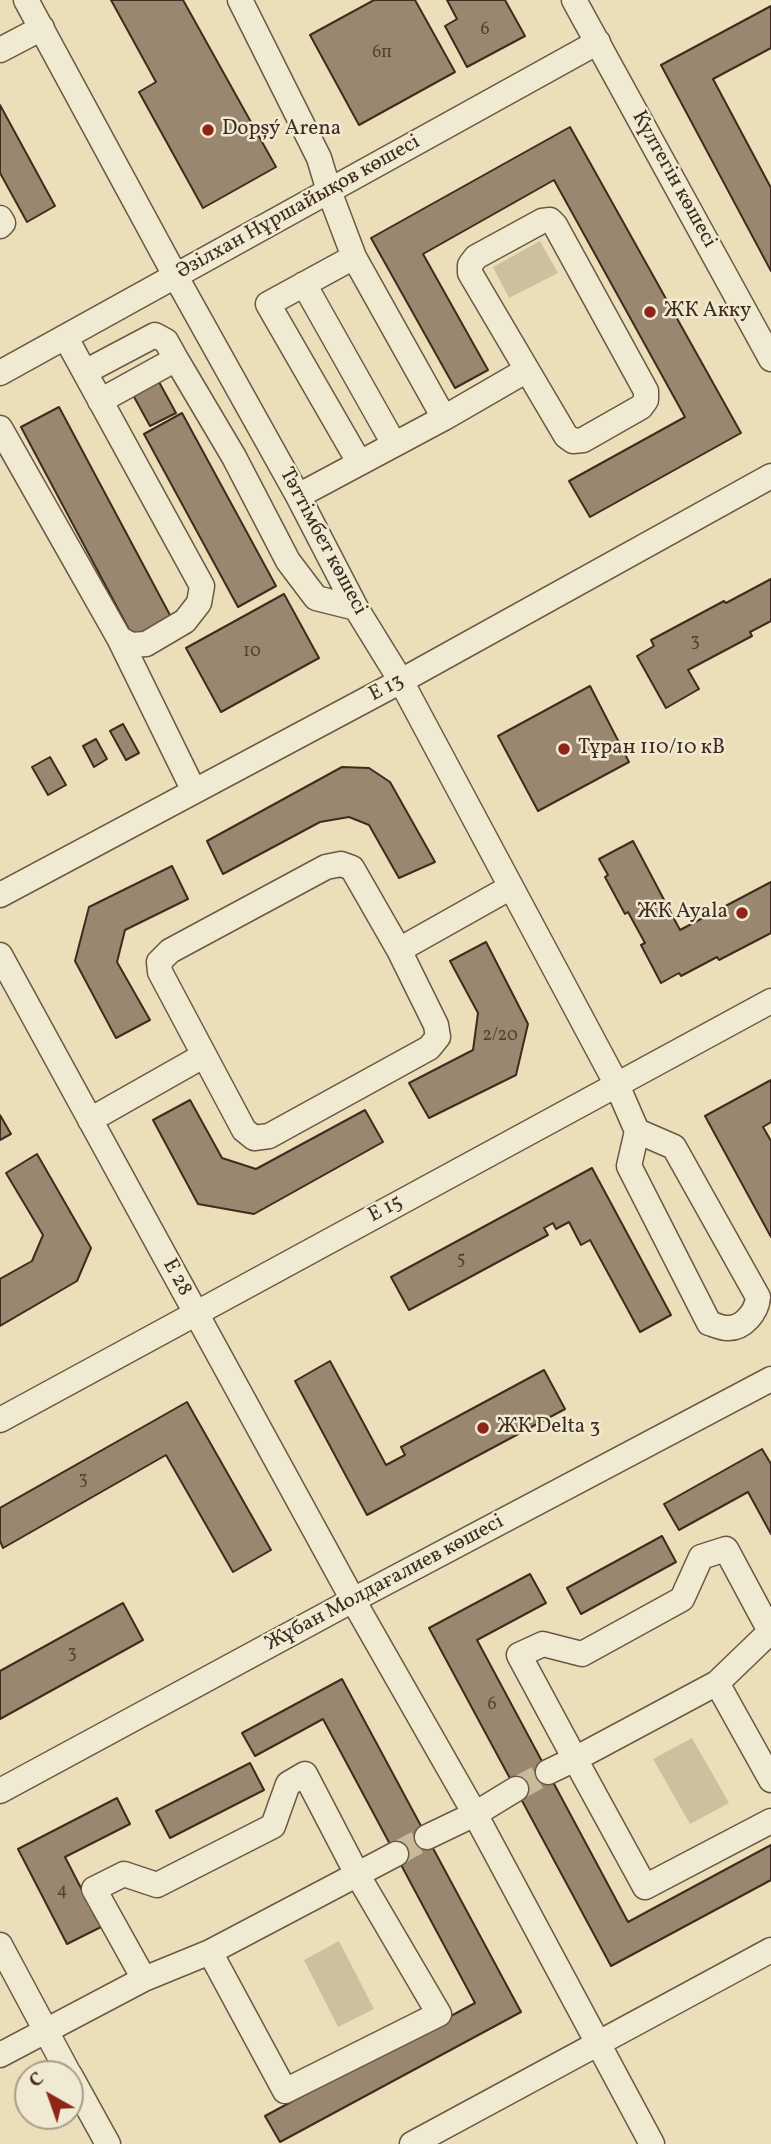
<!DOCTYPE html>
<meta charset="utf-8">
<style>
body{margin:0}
#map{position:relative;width:771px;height:2144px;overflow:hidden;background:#eadfb9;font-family:Vollkorn,serif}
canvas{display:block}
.north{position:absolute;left:14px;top:2060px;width:70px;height:70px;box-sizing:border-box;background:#f1ead2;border:2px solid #ab9d8a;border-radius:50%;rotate:320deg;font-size:19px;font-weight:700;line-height:28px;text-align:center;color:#412a1e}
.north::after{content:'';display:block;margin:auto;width:24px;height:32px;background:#8f2418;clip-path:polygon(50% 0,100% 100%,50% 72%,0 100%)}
</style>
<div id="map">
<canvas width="771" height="2144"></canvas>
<div class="north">С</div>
</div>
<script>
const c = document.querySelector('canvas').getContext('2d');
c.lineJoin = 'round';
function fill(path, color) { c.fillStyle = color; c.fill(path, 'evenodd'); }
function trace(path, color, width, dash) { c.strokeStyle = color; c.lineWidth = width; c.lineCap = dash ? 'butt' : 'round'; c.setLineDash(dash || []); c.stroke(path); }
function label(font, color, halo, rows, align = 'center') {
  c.font = font + ' Vollkorn,serif'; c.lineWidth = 5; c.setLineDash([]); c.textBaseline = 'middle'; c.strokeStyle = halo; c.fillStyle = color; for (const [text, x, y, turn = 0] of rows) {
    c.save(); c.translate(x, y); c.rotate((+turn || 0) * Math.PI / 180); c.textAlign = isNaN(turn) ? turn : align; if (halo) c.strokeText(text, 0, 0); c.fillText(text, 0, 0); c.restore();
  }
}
fill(new Path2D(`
 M540,241L558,273L509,298L493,267Z
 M692,1738L729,1803L690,1824L653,1759Z
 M339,1941L374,2009L338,2027L304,1960Z`), '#cdc09f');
const building = new Path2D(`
 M111,0H183L276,167L203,208L139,92L156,82Z
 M374,0H415L455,72L359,125L310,35Z
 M447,0H505L525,36L467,67L445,26L457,19Z
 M771,6V48L713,79L771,188V271L661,65Z
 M0,105L55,206L27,222L0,173Z
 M570,127L741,433L590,517L569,481L685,417L554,180L423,254L488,370L455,388L371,238Z
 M159,382L176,413L150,426L133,395Z
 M59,407L171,617L133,637L21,427Z
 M182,413L276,586L238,607L144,434Z
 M771,579V621L750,632L752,636L688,670L699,689L666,708L637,656L654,646L651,640L724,601L726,603Z
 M284,594L319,658L221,712L186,648Z
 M590,686L629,762L538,811L498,736Z
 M123,724L139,753L126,760L110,731Z
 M96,739L107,759L94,767L83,746Z
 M50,757L66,785L48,795L32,767Z
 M342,767L369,768L390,782L435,862L399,878L369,825L349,817L320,822L223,874L207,841Z
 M633,841L680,930L771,882V933L719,960L717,957L681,976L679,973L661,983L641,945L645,943L628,912L625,914L605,877L608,875L599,859Z
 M172,866L188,899L125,930L117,962L150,1020L116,1038L75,961L89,907Z
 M486,942L528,1024L516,1075L429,1118L409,1083L473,1050L478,1013L450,961Z
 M771,1080V1122L763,1127L771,1141V1237L705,1116Z
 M190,1100L222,1158L256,1169L365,1110L383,1142L254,1214L198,1204L153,1120Z
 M0,1115L11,1134L0,1140Z
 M37,1154L91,1248L77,1281L0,1326V1279L32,1261L43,1235L6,1173Z
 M592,1168L671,1315L640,1332L590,1240L581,1245L569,1222L556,1229L553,1223L544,1228L548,1235L409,1310L391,1277Z
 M330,1361L386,1465L405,1455L401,1447L544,1370L565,1409L367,1515L295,1381Z
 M187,1402L271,1550L233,1572L166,1455L3,1548L0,1541V1508Z
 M762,1449L771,1464V1534L748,1492L679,1530L664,1504Z
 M662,1536L676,1562L581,1614L567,1588Z
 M530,1574L546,1603L477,1640L628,1922L771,1845V1880L611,1966L429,1628Z
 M123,1603L143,1640L0,1719V1671Z
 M342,1679L521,2012L280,2142L265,2116L475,2003L323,1719L255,1756L242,1733Z
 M250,1763L264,1790L170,1838L156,1811Z
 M117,1798L130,1824L65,1857L101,1927L67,1944L18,1849Z`);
fill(building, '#99886f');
trace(building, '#412a1e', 2);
trace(new Path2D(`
 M516,1789L548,1772
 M396,1854L427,1837`), '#c8bb9a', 24, [24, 12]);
const minor = new Path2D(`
 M26,0L176,277L298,496L356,608L401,681L617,1085L637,1131L629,1166L709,1323C715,1325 721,1328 727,1328C743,1329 757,1312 758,1297L674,1147L637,1131
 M240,0L319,158L329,191L354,257L444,418
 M574,0L771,359
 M0,50L42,28
 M0,218L3,223L0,226
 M550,220L555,225L646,391V400L641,407L583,440L573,441L566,436L470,273V265L476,257L542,221Z
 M354,257L268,304L359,462
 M304,284L394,444
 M85,372L155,335L166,341L176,359
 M0,373L598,42
 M100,401L176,359L234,457L288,561L316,598L356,608
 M0,428L119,638L131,645L146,644L185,621L199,603L202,586L66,338
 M298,496L444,418L527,370
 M119,638L194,791
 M341,864L352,868L399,950L436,1025L438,1037L429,1048L269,1136L254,1138L244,1130L160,972L159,962L170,951L326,867Z
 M0,895L401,681L771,476
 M399,950L511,887
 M0,955L353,1600L475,1814L652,2144
 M90,1120L203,1056
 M0,1420L771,1001
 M770,1631L726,1549L701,1557L682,1599L582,1654L543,1644L519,1655L575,1759L717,1683L771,1631
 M717,1683L771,1780
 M548,1772L575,1759L645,1887L771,1821
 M0,1791L353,1600L771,1379
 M427,1837L475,1814L516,1789
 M0,1945L69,2074
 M144,1979L94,1889L124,1874L157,1885L273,1826L288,1784L305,1774L357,1874L439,2014L285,2091L210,1952
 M0,2055L144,1979L210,1952L396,1854
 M70,2075L108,2144
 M412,2144L771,1950`);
trace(minor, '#6b5745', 27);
trace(minor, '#f1ead2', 24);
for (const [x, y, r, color] of [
 [208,130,7,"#8f2418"],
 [650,312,7,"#8f2418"],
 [564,749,7,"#8f2418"],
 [742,913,7,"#8f2418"],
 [483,1428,7,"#8f2418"]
]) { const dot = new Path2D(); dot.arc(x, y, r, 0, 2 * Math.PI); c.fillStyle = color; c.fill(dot); trace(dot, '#f1ead2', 2.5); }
label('18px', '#574232', null, [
 ["6",485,31],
 ["6п",382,54],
 ["3",695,643],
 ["10",252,653],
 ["2/20",500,1037],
 ["5",461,1261],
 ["3",83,1481],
 ["3",72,1655],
 ["6",492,1706],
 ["4",62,1892]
]);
label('21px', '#412a1e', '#f1ead2', [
 ["Dopșý Arena",222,130],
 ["ЖК Акку",664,312],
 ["Тұран 110/10 кВ",578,749],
 ["ЖК Ayala",728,913,"right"],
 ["ЖК Delta 3",497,1428]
], 'left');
label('21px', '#412a1e', '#f1ead2', [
 ["Күлтегін көшесі",673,180,61],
 ["Әзілхан Нұршайықов көшесі",299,208,-29],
 ["Тәттімбет көшесі",322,542,62],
 ["E 13",387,689,-28],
 ["E 15",386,1210,-28],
 ["E 28",176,1278,61],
 ["Жұбан Молдағалиев көшесі",385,1584,-28]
]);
</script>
